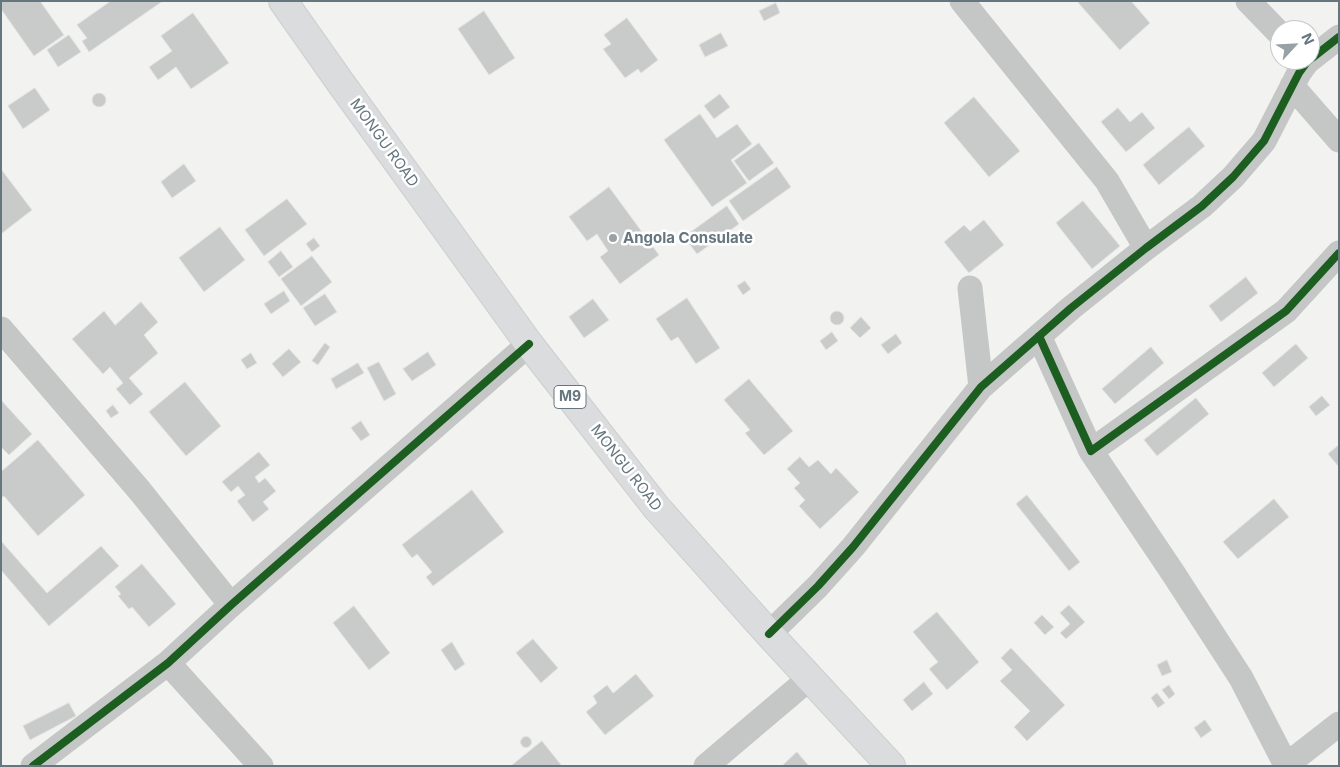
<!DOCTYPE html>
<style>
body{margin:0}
#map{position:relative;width:1340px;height:767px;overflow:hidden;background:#f2f2f1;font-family:Inter,sans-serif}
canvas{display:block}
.frame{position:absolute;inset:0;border:2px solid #66767e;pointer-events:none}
.north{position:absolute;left:1270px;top:20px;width:50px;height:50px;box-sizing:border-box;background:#fff;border:1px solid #c2c8cb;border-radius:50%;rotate:65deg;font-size:14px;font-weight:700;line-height:20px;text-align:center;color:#66767e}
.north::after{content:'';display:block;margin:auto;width:18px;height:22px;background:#97a1a6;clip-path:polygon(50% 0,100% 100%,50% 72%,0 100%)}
</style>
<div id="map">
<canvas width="1340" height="767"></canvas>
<div class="frame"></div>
<div class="north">N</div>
</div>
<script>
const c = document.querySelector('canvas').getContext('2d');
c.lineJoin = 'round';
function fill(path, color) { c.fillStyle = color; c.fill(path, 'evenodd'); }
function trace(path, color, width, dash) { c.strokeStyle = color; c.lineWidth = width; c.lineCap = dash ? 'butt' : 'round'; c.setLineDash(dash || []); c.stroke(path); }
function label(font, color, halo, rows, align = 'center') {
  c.font = font + ' Inter,sans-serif'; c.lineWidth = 5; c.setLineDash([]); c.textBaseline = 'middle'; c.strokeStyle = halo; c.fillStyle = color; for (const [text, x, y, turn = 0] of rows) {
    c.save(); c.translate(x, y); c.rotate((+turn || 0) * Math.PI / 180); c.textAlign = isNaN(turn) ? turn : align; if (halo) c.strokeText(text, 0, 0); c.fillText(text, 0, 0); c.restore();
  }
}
const building = new Path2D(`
 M1,1H40L64,35L34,56L1,9Z
 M111,1H163L89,52L82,41L87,38L77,25Z
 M1077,1H1131L1150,23L1120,50Z
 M776,3L780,13L764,21L759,11Z
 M484,11L515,58L489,75L458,29Z
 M193,13L229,63L191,89L176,67L158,80L149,67L172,51L161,36Z
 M627,18L658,60L641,73L638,69L625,78L603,49L611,44L604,35Z
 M721,33L728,46L705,57L699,45Z
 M69,35L81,52L58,67L47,50Z
 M35,88L50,110L23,129L8,106Z
 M92 100a7 7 0 1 1 14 0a7 7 0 1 1-14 0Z
 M720,94L730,107L714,119L704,106Z
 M974,97L1020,151L989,177L944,123Z
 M1118,108L1130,122L1142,112L1155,128L1126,152L1101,122Z
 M700,114L717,138L737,124L752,144L731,160L747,183L712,207L664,140Z
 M1189,127L1205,146L1159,185L1143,165Z
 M759,143L774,163L749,181L734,161Z
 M184,164L196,181L172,198L161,182Z
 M777,167L791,187L743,221L729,201Z
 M1,169L32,210L1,234Z
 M609,187L659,255L620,284L600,257L608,251L597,234L587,241L569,217Z
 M287,199L307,224L264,256L245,230Z
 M1083,201L1120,246L1092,269L1056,223Z
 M727,206L739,224L697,254L684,237Z
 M984,220L1004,245L969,273L944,242L964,225L970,231Z
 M220,227L245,260L204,292L179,258Z
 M314,238L320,246L312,252L306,244Z
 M281,251L293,267L279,277L268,262Z
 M312,256L332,282L301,306L281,279Z
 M1246,277L1258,293L1221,322L1209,306Z
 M745,281L751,289L743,295L737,286Z
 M284,291L290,301L271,314L264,304Z
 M325,294L337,312L315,326L303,308Z
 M687,298L720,348L696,364L678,337L671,341L656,319Z
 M593,299L609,320L584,338L569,317Z
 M141,302L158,322L144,335L158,353L129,378L143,394L130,405L116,389L123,383L110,367L103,374L72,339L104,311L115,325Z
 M830 318a7 7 0 1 1 14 0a7 7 0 1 1-14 0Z
 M861,317L871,328L860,338L850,328Z
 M832,332L838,341L826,350L820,341Z
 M896,334L902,343L888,354L881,345Z
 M325,343L330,347L318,365L312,361Z
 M1296,344L1308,358L1274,387L1262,373Z
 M1151,347L1164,363L1115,404L1102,389Z
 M289,349L301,362L283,377L272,364Z
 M428,352L436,365L412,381L403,369Z
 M251,353L257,363L247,369L241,360Z
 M379,362L396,394L384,401L367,368Z
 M358,363L364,373L336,389L331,379Z
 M749,379L793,431L764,455L745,433L750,430L724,400Z
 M185,382L221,426L186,456L149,412Z
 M1322,396L1330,405L1316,416L1309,407Z
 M1196,398L1209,414L1157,456L1144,440Z
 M1,400L32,434L9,455L1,447Z
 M113,405L119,413L111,418L106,411Z
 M361,421L370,435L361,441L351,428Z
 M38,440L85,495L38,536L4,496L1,498V472Z
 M1339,445V467L1328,454Z
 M259,452L270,465L255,477L259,483L265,478L276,491L263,502L269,509L253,522L237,501L245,495L238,486L231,492L222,482Z
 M800,457L809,467L818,460L831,474L836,468L859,492L820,529L799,506L805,500L794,488L800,483L787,469Z
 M472,490L504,532L433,586L426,577L432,572L417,554L412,558L402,545Z
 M1027,495L1080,562L1069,571L1016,504Z
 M1274,499L1289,517L1238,559L1223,542Z
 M1,541L47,593L101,546L119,566L49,626L1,570Z
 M142,564L176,604L149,627L132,607L129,609L118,596L121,594L115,587Z
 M1069,605L1085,622L1066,639L1060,633L1070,624L1060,613Z
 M354,606L390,653L369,670L333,623Z
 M937,612L979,662L947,690L929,669L938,662L913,632Z
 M1042,615L1054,627L1045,635L1034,623Z
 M533,639L558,668L541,683L516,653Z
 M452,642L465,664L455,671L441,650Z
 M1011,648L1065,705L1027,741L1014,727L1030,711L1000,681L1012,670L1001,658Z
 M1167,660L1172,672L1162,676L1157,665Z
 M636,674L654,696L605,735L586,712L597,703L593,696L607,685L613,693Z
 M924,682L933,694L912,711L903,700Z
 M1169,685L1175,694L1169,699L1162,690Z
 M1157,693L1165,703L1158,708L1151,698Z
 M69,703L76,716L30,740L23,726Z
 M1205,720L1212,730L1201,738L1194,728Z
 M520.5 742a5.5 5.5 0 1 1 11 0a5.5 5.5 0 1 1-11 0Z
 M542,741L562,766H511Z
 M797,752L809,766H782Z`);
fill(building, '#c9caca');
trace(building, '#e2e2e1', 1);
const major = new Path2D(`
 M283,1L340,82L529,344L656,507L769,634L891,766`);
trace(major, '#cdcece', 30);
trace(new Path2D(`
 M962,1L1107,181L1146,248
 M1248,1L1280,34
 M1292,86L1339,140
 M970,288L981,387
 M1,329L140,491L231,605
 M1039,336L1091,451L1286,311L1339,253
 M1091,451L1173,573L1241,678L1286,765
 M769,634L818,586L853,547L981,387L1071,308L1146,248L1202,206L1233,177L1264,141L1299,73L1307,62L1339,37
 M168,663L261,766
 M33,766L168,663L231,605L529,344
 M706,766L810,678
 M1285,766L1339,724`), '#c5c7c7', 25);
trace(major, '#dbdcdd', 28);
trace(new Path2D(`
 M1039,336L1091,451L1286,311L1339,253
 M769,634L818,586L853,547L981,387L1071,308L1146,248L1202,206L1233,177L1264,141L1299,73L1307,62L1339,37
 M33,766L168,663L231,605L529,344`), '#1b5e20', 8);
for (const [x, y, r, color] of [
 [613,238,5,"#97a1a6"]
]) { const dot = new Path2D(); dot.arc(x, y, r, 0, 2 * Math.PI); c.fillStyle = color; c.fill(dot); trace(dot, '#fff', 2); }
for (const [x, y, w] of [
 [570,397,32]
]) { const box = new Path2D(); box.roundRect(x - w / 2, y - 11.5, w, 23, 4); c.fillStyle = '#fff'; c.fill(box); trace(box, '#66767e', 1); }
label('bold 14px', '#66767e', null, [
 ["M9",570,397]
]);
label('15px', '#66767e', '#fff', [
 ["MONGU ROAD",384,143,54],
 ["MONGU ROAD",626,468,52]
]);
label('bold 15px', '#66767e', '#fff', [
 ["Angola Consulate",623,238]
], 'left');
</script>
